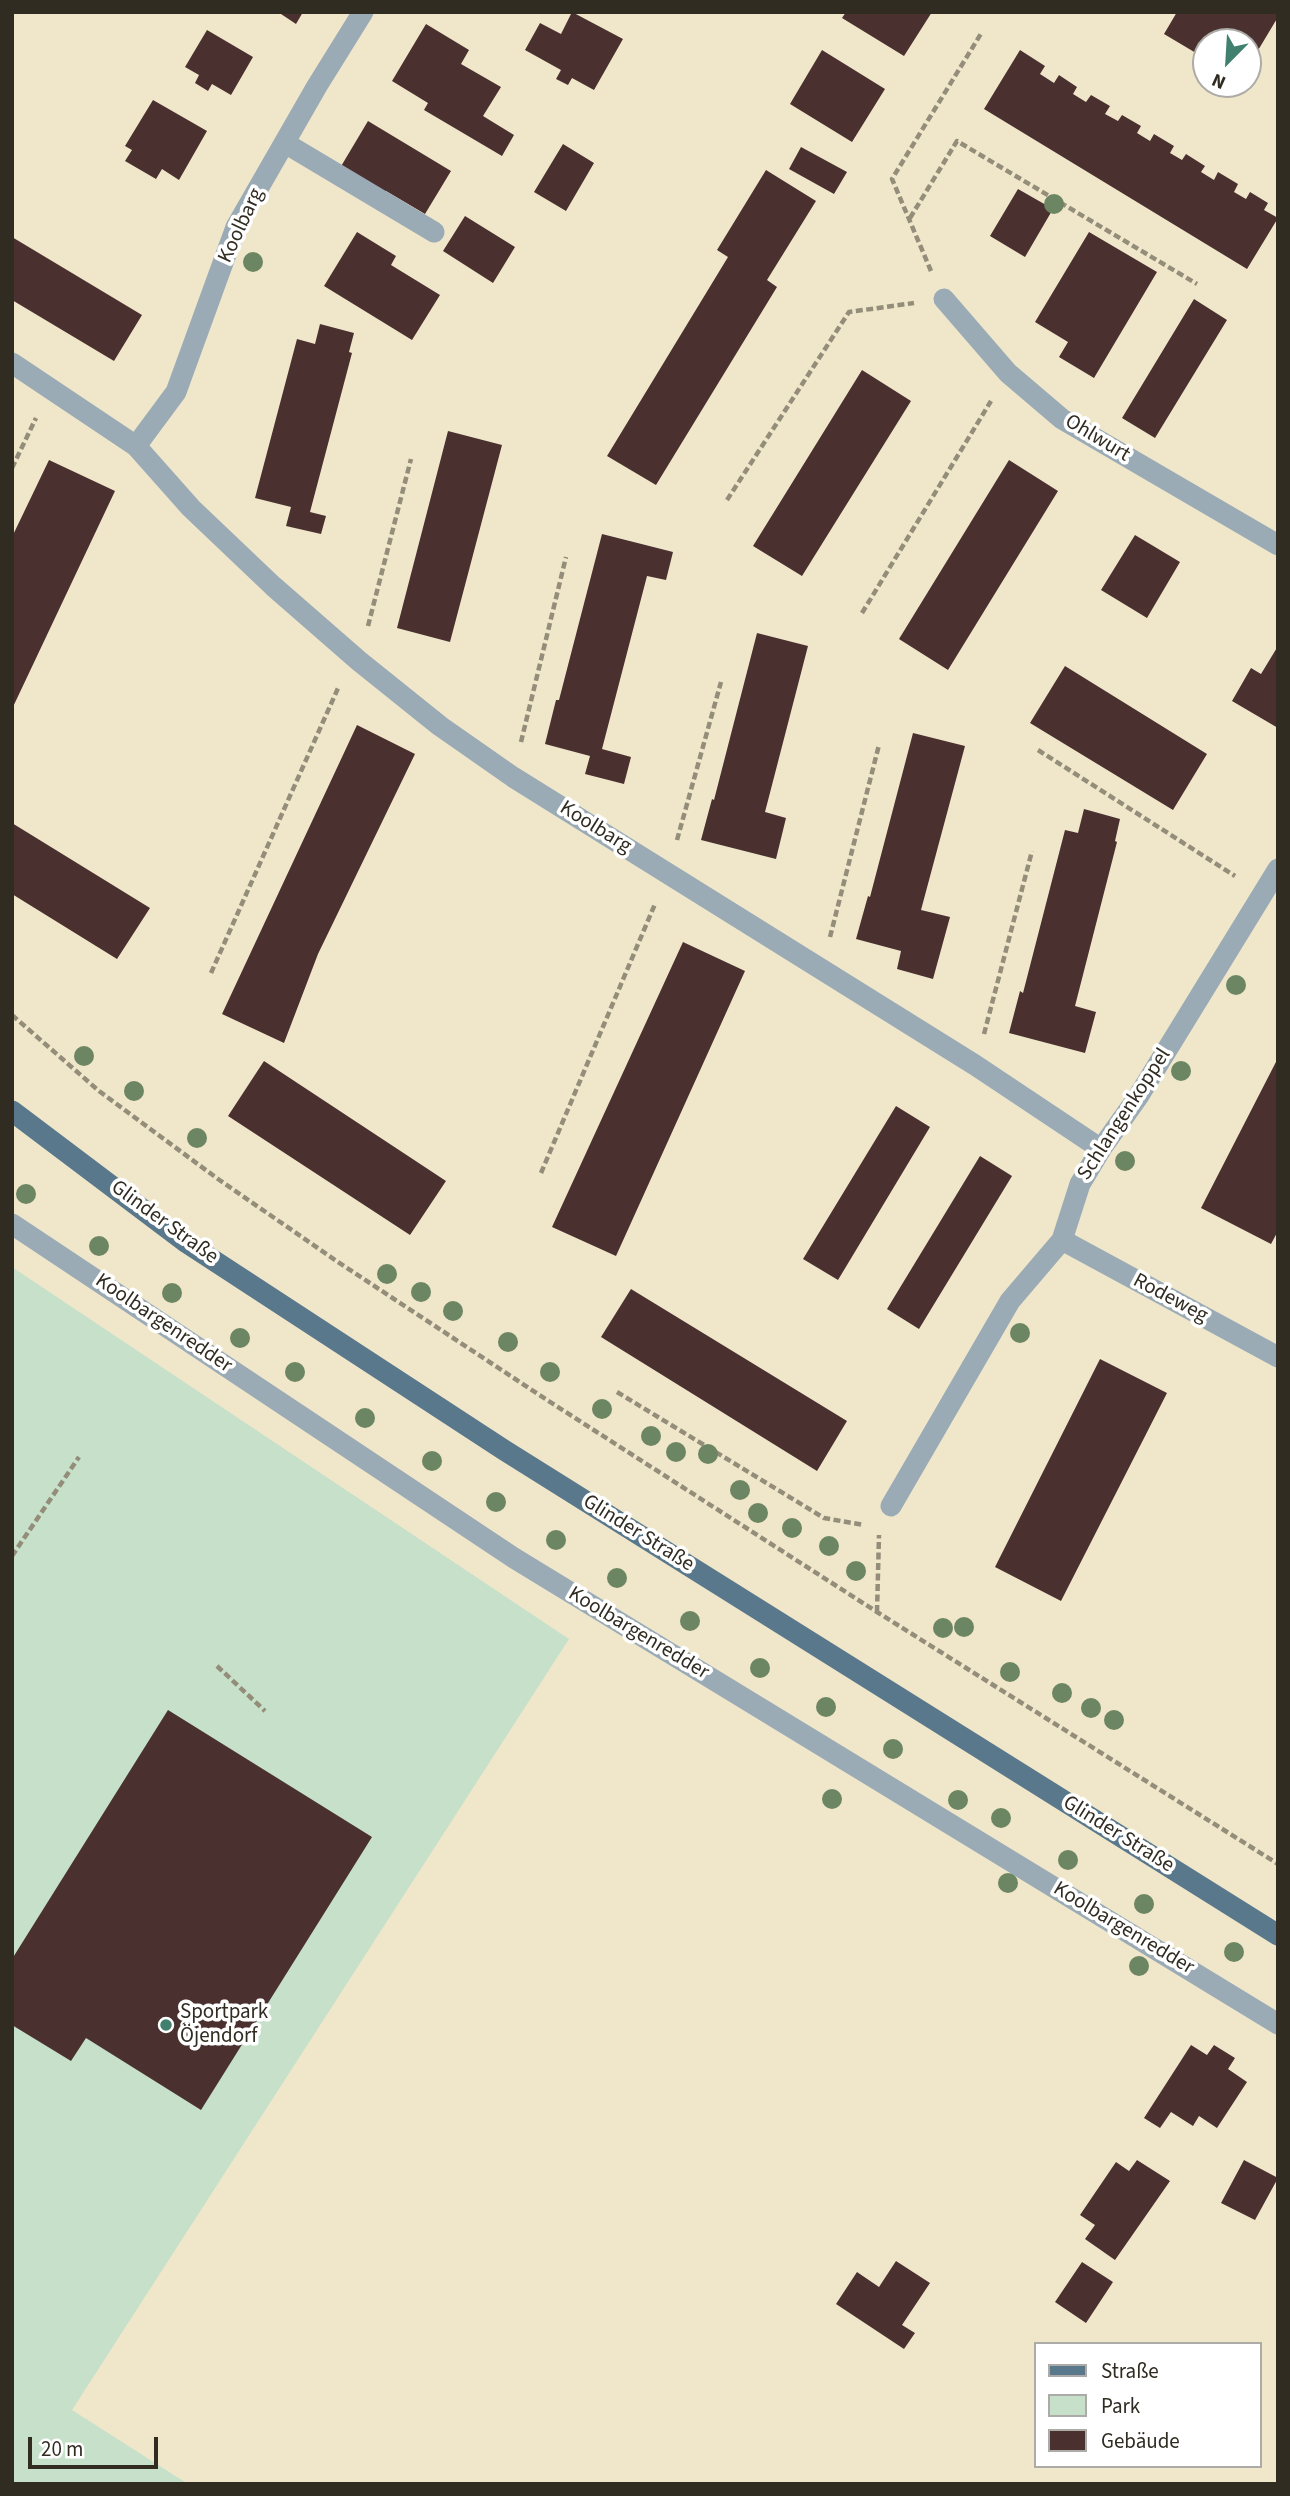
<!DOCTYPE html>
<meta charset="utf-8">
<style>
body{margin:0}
#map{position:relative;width:1290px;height:2496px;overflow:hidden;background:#f0e7cb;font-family:"Source Sans 3",sans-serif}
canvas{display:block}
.frame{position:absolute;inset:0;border:14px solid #302c22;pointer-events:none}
.legend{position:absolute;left:1034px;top:2342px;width:228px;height:126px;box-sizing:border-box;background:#fff;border:2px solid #acaba7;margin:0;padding:9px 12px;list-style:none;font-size:21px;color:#302c22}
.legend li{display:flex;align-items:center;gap:14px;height:35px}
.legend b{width:35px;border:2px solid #acaba7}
.north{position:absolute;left:1192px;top:28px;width:70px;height:70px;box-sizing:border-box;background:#fff;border:2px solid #acaba7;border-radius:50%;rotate:204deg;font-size:19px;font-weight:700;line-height:28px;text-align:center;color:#302c22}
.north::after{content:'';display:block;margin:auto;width:24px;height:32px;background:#41806e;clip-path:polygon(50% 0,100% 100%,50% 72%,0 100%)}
.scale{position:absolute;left:28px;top:2437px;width:130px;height:32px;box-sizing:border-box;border:4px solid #302c22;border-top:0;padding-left:9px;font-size:21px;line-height:24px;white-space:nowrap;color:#302c22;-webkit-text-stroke:5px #fff;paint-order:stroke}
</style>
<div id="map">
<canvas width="1290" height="2496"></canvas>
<div class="frame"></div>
<ul class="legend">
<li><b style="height:9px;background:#59788b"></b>Straße</li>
<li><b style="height:19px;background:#c6e0c9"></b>Park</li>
<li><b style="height:19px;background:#4a3130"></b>Gebäude</li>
</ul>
<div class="north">N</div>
<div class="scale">20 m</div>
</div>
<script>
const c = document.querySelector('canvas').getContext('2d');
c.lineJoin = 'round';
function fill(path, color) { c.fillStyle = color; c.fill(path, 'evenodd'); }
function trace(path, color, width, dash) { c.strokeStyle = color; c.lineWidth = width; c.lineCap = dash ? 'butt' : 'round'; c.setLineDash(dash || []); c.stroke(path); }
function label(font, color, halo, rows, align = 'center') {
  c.font = font + ' "Source Sans 3",sans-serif'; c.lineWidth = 7; c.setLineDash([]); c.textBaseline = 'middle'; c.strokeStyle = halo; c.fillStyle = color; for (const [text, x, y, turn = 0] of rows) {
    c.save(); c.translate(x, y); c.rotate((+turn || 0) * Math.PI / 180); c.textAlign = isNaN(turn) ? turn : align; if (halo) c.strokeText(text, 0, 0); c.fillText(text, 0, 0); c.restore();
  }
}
fill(new Path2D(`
 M12,1267L569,1639L72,2410L188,2484H12Z`), '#c6e0c9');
fill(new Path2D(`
 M278,12H303L296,24Z
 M572,12L623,39L594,90L572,78L568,85L556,79L561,70L525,50L540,23L561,34Z
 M846,12H932L904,56L842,18Z
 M1177,12H1278V17L1248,67V42H1206V59L1164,34Z
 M426,24L469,50L461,64L501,87L483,116L514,135L502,156L424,110L428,103L392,81Z
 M207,30L253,57L231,95L212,84L208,91L195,83L199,75L185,67Z
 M822,50L885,89L852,142L790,104Z
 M1020,50L1045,66L1040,74L1054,83L1059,75L1077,87L1073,94L1086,102L1091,95L1110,106L1105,114L1118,121L1122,115L1141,126L1137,133L1150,141L1154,134L1174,146L1170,153L1182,160L1186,154L1205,166L1201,172L1214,180L1218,172L1238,184L1234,192L1246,199L1250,192L1268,203L1264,210L1278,218L1247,269L984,109Z
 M153,100L207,131L179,180L162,169L156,179L125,161L132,150L125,146Z
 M368,121L451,171L425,214L386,191L384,195L340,168Z
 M563,144L594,163L566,211L534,192Z
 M801,147L847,172L834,194L789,169Z
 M766,170L816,201L767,280L777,287L656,485L607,456L728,257L717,250Z
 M1018,189L1053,209L1025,257L990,236Z
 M465,216L515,247L493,283L443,251Z
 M357,232L396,256L391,265L440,295L412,340L324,286Z
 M1089,232L1157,272L1094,378L1059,357L1068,342L1035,322Z
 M12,237L142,315L114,361L12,300Z
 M1194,299L1227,320L1155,438L1122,418Z
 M320,324L354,333L349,352L352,353L310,512L326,516L321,534L286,526L291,507L255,498L297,339L315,344Z
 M862,370L911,401L802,576L753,546Z
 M448,431L502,445L450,642L397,628Z
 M49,460L115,491L12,709V537Z
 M1009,460L1058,491L948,670L899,639Z
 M602,534L673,552L666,580L647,576L602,749L631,757L624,784L585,774L590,756L545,744L556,700H559Z
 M1135,535L1180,562L1147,618L1101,590Z
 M757,633L808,646L765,812L786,818L776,859L701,840L712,799L714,800Z
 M1278,646V728L1232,701L1251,668L1261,674Z
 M1065,666L1207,754L1173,810L1030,723Z
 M357,725L415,754L318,954L284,1043L222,1014Z
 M913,733L965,746L921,910L950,917L933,979L897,969L901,951L856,939L868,896L870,897Z
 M1084,809L1120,819L1115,841L1117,842L1075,1006L1096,1012L1085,1053L1009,1033L1020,991L1023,993L1065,830L1078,833Z
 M12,823L150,908L117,959L12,894Z
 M683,942L745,971L616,1256L552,1227Z
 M1278,1058V1231L1271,1244L1201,1208Z
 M264,1061L446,1181L410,1235L228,1116Z
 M896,1106L930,1127L838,1280L803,1259Z
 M980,1156L1012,1176L919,1329L887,1309Z
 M631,1289L847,1421L817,1471L601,1337Z
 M1100,1359L1167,1393L1061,1601L995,1567Z
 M168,1710L372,1837L201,2110L86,2038L71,2061L12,2025V1997L14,1993L12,1991V1959Z
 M1191,2045L1207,2055L1214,2045L1235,2058L1228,2069L1247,2082L1217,2128L1199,2116L1193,2126L1171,2112L1160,2128L1144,2118Z
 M1137,2160L1170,2181L1115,2260L1085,2239L1095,2225L1080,2215L1116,2162L1129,2171Z
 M1244,2160L1278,2178L1255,2220L1221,2203Z
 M896,2261L930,2283L902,2325L915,2333L904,2349L836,2304L857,2272L879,2287Z
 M1082,2262L1113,2282L1086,2323L1055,2302Z`), '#4a3130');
trace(new Path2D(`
 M910,218L957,141L1197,284
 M931,271L892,179L982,32
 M12,468L36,418
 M727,500L849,312L914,303
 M862,613L991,401
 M368,626L411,459
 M521,742L566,557
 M1038,750L1235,876
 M677,840L721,682
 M830,937L879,745
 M211,973L339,686
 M12,1015L99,1091L218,1179L338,1262L547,1400L877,1612L1278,1864
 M984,1034L1032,851
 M541,1173L655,904
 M617,1392L824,1518L864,1525
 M12,1556L79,1457
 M877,1612L879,1535
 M217,1666L265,1711`), '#938d79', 4.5, [7, 3.5]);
trace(new Path2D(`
 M285,143L434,232
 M944,299L1008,373L1062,419L1278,545
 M12,363L136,446L191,508L273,586L359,661L440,726L513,777L975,1065L1101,1149
 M136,446L176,392L236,227L317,86L363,12
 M12,1224L514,1558L1278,2024
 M1062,1240L1278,1357
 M891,1506L1010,1301L1062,1240L1080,1184L1101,1149L1138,1097L1278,869`), '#9aabb6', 21);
trace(new Path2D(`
 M12,1111L187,1243L504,1450L1278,1935`), '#59788b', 21);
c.fillStyle = '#6c8563';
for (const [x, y] of [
 [1054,204],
 [253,262],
 [1236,985],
 [84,1056],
 [1181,1071],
 [134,1091],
 [197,1138],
 [1125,1161],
 [26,1194],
 [99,1246],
 [387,1274],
 [421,1292],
 [172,1293],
 [453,1311],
 [1020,1333],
 [240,1338],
 [508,1342],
 [295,1372],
 [550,1372],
 [602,1409],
 [365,1418],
 [651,1436],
 [676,1452],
 [708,1454],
 [432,1461],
 [740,1490],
 [496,1502],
 [758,1513],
 [792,1528],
 [556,1540],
 [829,1546],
 [856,1571],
 [617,1578],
 [690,1621],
 [964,1627],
 [943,1628],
 [760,1668],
 [1010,1672],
 [1062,1693],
 [826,1707],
 [1091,1708],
 [1114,1720],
 [893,1749],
 [832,1799],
 [958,1800],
 [1001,1818],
 [1068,1860],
 [1008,1883],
 [1144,1904],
 [1234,1952],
 [1139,1966]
]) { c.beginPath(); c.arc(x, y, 10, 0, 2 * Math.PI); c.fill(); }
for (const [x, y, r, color] of [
 [166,2025,7,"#41806e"]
]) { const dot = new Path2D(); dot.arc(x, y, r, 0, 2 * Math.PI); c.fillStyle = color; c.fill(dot); trace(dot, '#fff', 2.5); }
label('21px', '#302c22', '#fff', [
 ["Koolbarg",242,226,-65],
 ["Ohlwurt",1097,439,31],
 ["Koolbarg",595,828,32],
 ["Schlangenkoppel",1125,1115,-57],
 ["Glinder Straße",164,1223,36],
 ["Rodeweg",1170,1299,28],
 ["Koolbargenredder",163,1324,34],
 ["Glinder Straße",638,1534,32],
 ["Koolbargenredder",638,1634,31],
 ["Glinder Straße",1118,1835,32],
 ["Koolbargenredder",1123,1929,31]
]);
label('21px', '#302c22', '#fff', [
 ["Sportpark",180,2013],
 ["Öjendorf",180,2037]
], 'left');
</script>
